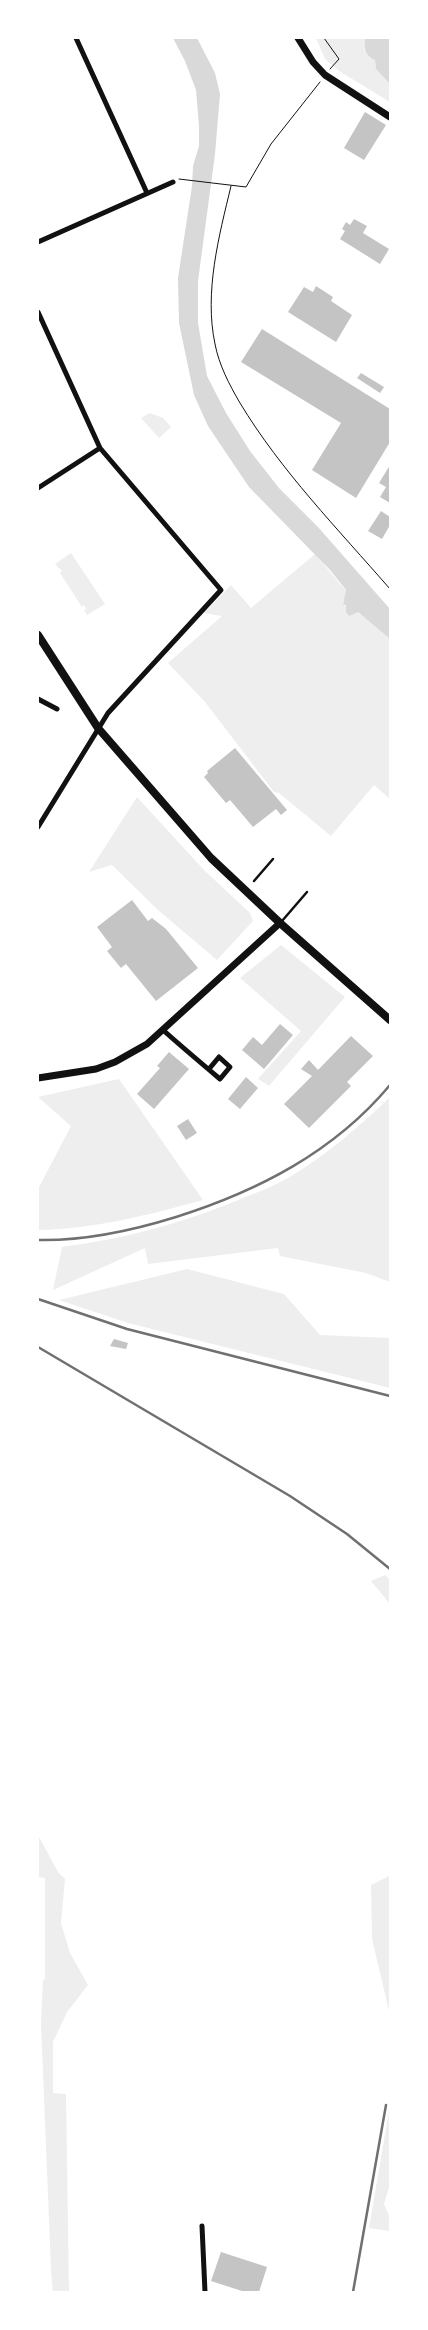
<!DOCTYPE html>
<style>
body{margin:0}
#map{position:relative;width:428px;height:2330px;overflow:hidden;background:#fff;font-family:Commissioner,sans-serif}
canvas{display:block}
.frame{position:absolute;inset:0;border:39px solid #fff;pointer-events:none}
</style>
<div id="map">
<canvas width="428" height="2330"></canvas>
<div class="frame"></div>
</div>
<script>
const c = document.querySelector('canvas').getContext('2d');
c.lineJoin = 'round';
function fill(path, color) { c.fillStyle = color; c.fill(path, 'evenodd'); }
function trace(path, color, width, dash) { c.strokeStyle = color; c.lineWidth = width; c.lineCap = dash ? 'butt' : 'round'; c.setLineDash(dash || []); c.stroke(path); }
fill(new Path2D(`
 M316,38H365L364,50L375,60L376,69L390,84V102L339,71L325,59Z
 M150,413L163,418L171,427L159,438L141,418Z
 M71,553L105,604L87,615L84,610L86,609L84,605L82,607L60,573L62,571L55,564Z
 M315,554L346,591L343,605L358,612L390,639V799L374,785L331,836L279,793L274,792L205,702L168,663L222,616L204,613L231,585L251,608Z
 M137,797L205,871L250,913L253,921L217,960L158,910L112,865L89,872Z
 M281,945L345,997L269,1086L258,1079L301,1031L240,978Z
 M119,1079L203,1200C148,1215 95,1229 38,1230V1189L71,1126L38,1097Z
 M390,1097V1282L366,1273L280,1256L278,1248L148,1264L145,1248L53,1290L62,1247C127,1238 180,1224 241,1199C258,1192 277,1185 293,1175C329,1153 360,1126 390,1097Z
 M187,1269L284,1294L320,1335L390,1338V1388L128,1323L59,1300Z
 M385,1575L390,1580V1604L371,1581Z
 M38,1835L58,1872L65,1879L61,1923L70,1953L88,1985L67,2012L53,2042V2093L66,2094L69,2292H53L51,2269L41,2024L43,1980L45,1979V1878L38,1877Z
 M389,1876L390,1877V2015L372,1939L371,1885Z
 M390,2105V2184L384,2204L390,2218V2231L369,2228Z`), '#eee');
fill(new Path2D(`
 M173,38H197L215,73L220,94L215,154L198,281V323L207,376L226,413L250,451L279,488L318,527L390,609V639L358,612L349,616L346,612V605H343L346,590L330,570L249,487L208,426L194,395L179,323L178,278L192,186L193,166L199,146V126L196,90L185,61Z
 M365,38H390V84L376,69L375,60C364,55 364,48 365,38Z`), '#d9d9d9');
fill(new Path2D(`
 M365,112L386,125L364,160L344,148Z
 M354,219L367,226L363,233L389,249L380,264L340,239L345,231L342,229L346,222L350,225Z
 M316,286L333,297L331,301L352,315L336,342L288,312L304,287L313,292Z
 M262,329L390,409V442L356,498L312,470L341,423L241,362Z
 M361,373L384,387L380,393L357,378Z
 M390,465V503L380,497L386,487L379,483Z
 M381,511L390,517V525L382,539L368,531Z
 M235,748L287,810L281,815L276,809L253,827L230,800L226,803L204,777L208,773L207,771Z
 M132,900L148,921L152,918L166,929L198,968L156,1001L126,964L121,968L107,951L112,947L97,927Z
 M280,1024L293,1035L264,1069L242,1050L253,1037L262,1045Z
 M351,1036L373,1056L347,1082L351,1086L309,1128L284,1104L312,1076L301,1069L309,1060L318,1070Z
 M169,1052L189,1069L154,1109L137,1094L160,1068L157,1066Z
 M246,1077L258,1088L240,1109L228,1099Z
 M188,1119L197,1133L186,1140L177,1126Z
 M114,1339L128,1343L126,1349L110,1346Z
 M221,2252L267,2267L259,2292H245L211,2281Z`), '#c4c4c4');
trace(new Path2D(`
 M324,38L339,59L330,69
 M179,179L246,187L271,144L320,82
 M231,186C219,236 204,292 215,344C219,365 229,384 240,403C281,471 338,529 390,589`), '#111', 1);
trace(new Path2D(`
 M254,881L273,859
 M282,921L307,892`), '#111', 2.5);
trace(new Path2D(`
 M76,38L147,193
 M38,242L173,182
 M38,312L100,448L221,590L108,713L38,827
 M38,488L100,448
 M38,699L57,709
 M163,1030C182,1047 201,1063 220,1079L230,1067L219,1057L209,1069
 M202,2226L205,2292`), '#111', 5);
trace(new Path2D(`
 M298,38L313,62L325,75L390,117
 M38,1078L96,1069L115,1062L147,1044L280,923`), '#111', 7);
trace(new Path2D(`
 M38,635L98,728L211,858L280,923L390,1020`), '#111', 8);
trace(new Path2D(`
 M38,1240C85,1241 131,1231 176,1217C258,1191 334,1152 390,1085
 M38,1299L127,1329L390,1396
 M38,1347L290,1496L347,1534L390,1569
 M353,2292L386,2105`), '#707070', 2.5);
</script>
